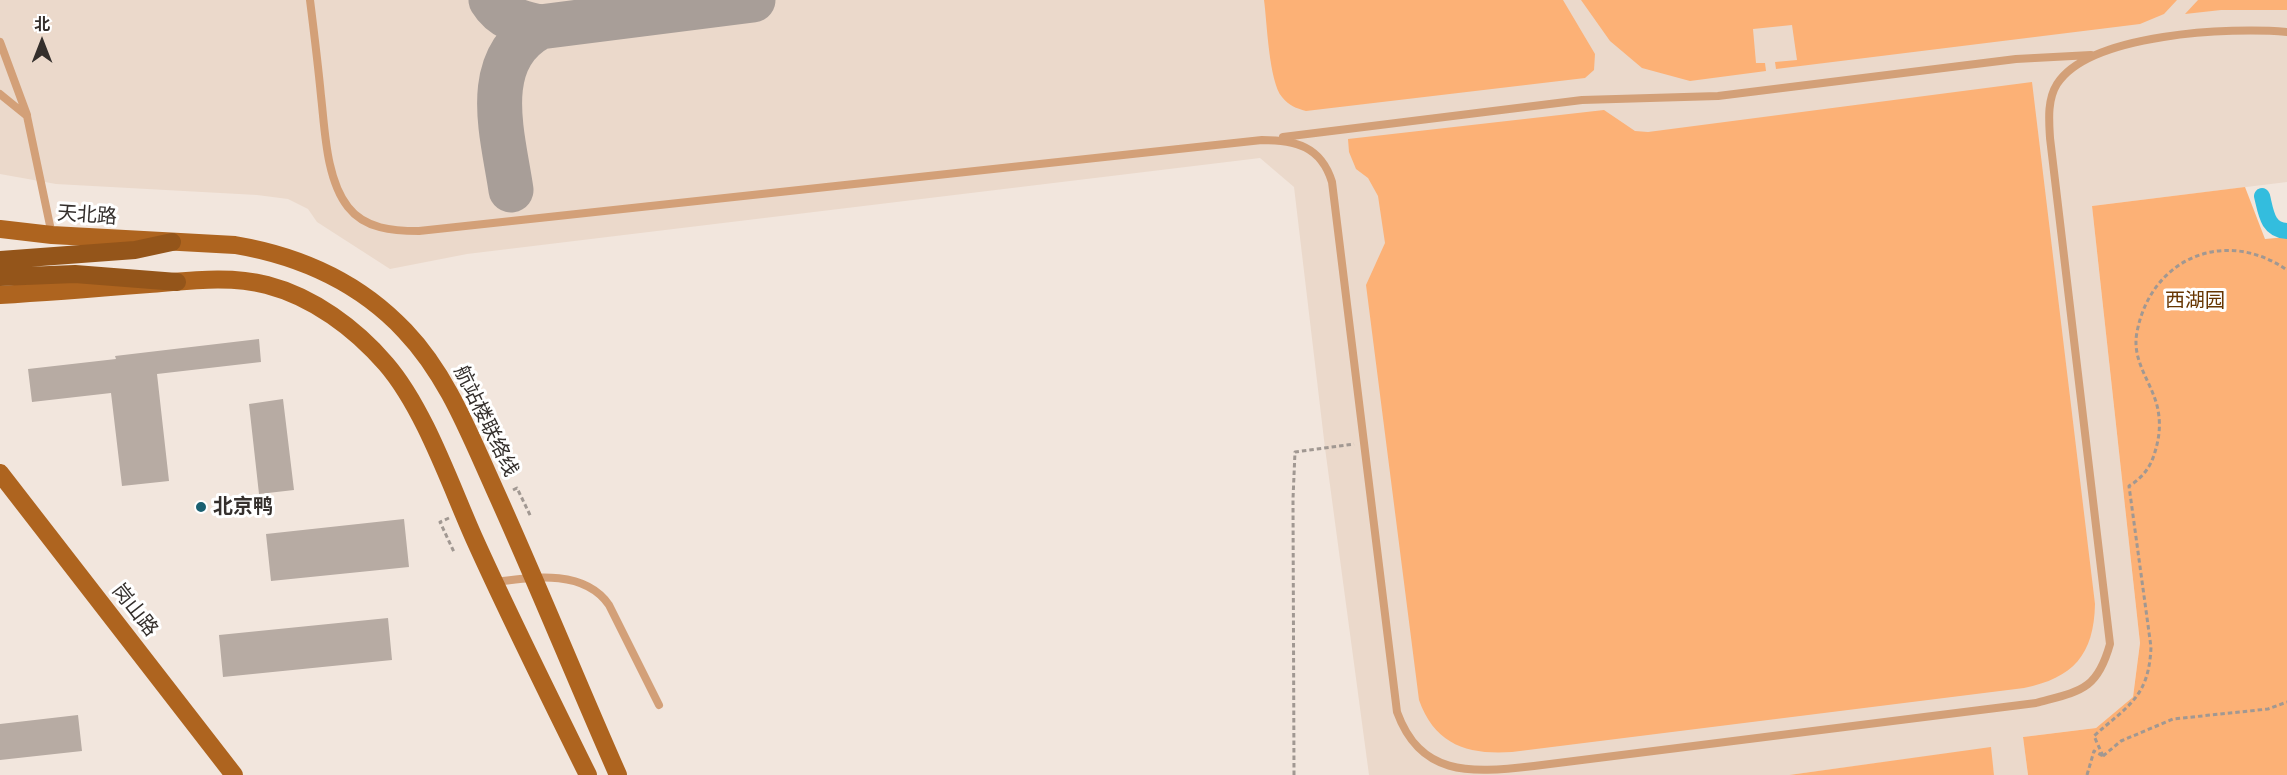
<!DOCTYPE html>
<meta charset="utf-8">
<style>
body{margin:0}
#map{position:relative;width:2287px;height:775px;overflow:hidden;background:#f2e6dd;font-family:"Asap Condensed","Noto Sans SC",sans-serif}
canvas{display:block}
.north{position:absolute;left:12px;top:12px;width:60px;height:60px;-webkit-text-stroke:4px #fff;paint-order:stroke;rotate:0deg;font-size:16px;font-weight:700;line-height:24px;text-align:center;color:#342f2c}
.north::after{content:'';display:block;margin:auto;width:21px;height:27px;background:#342f2c;clip-path:polygon(50% 0,100% 100%,50% 72%,0 100%)}
</style>
<div id="map">
<canvas width="2287" height="775"></canvas>
<div class="north">北</div>
</div>
<script>
const c = document.querySelector('canvas').getContext('2d');
c.lineJoin = 'round';
function fill(path, color) { c.fillStyle = color; c.fill(path, 'evenodd'); }
function trace(path, color, width, dash) { c.strokeStyle = color; c.lineWidth = width; c.lineCap = dash ? 'butt' : 'round'; c.setLineDash(dash || []); c.stroke(path); }
function label(font, color, halo, rows, align = 'center') {
  c.font = font + ' "Asap Condensed","Noto Sans SC",sans-serif'; c.lineWidth = 6; c.setLineDash([]); c.textBaseline = 'middle'; c.strokeStyle = halo; c.fillStyle = color; for (const [text, x, y, turn = 0] of rows) {
    c.save(); c.translate(x, y); c.rotate((+turn || 0) * Math.PI / 180); c.textAlign = isNaN(turn) ? turn : align; if (halo) c.strokeText(text, 0, 0); c.fillText(text, 0, 0); c.restore();
  }
}
fill(new Path2D(`
 M0,0H2287V182L2092,206L2140,643L2133,697L2096,728L2023,737L2028,775H1994L1990,748L1789,775H1369L1325,448L1294,187L1260,158L467,254L390,269L317,222L308,209L288,199L257,195L56,184L0,174Z`), '#ebd9cb');
fill(new Path2D(`
 M1264,0H1563L1595,54L1594,70L1585,78L1306,111C1296,108 1289,106 1282,97C1269,82 1267,22 1264,0Z
 M1581,0H2177L2164,14L2140,24L1776,69L1775,62L1797,60L1792,25L1753,29L1756,63H1765L1766,71L1690,81L1642,68L1610,41Z
 M2198,0H2287V10H2221L2185,14Z
 M2032,82L2095,604C2094,655 2073,678 2024,688L1512,752C1468,755 1435,745 1419,700L1366,285L1385,243L1378,196L1368,178L1356,169L1349,152L1348,139L1604,110L1635,131L1648,132Z
 M2245,187L2265,239L2287,237V775H2028L2023,737L2096,728L2133,697L2140,643L2092,206Z
 M1991,747L1994,775H1789Z`), '#fcb176');
trace(new Path2D(`
 M2262,196C2266,212 2267,230 2287,231`), '#33bdde', 16);
trace(new Path2D(`
 M491,0C502,18 520,23 540,27L753,0
 M511,190C503,135 479,60 540,27`), '#a89e98', 45);
fill(new Path2D(`
 M259,339L261,362L157,374L169,481L122,486L111,393L32,402L28,369L116,359L115,356Z
 M283,399L294,490L259,494L249,404Z
 M404,519L409,567L271,581L266,534Z
 M388,618L392,660L223,677L219,635Z
 M78,715L82,751L0,760V724Z`), '#b7aba3');
trace(new Path2D(`
 M513,490L517,488L531,517
 M449,518L440,522L454,552
 M2103,756L2094,736C2127,706 2149,698 2151,647L2129,486C2141,479 2150,468 2154,455C2159,440 2161,426 2158,410C2153,383 2131,362 2137,332C2151,258 2225,227 2287,270
 M2103,756L2121,741L2173,719L2268,709L2287,702
 M1294,775L1293,499L1295,452L1354,444
 M2087,775L2094,751L2103,756`), '#a19892', 3, [4.5, 3]);
trace(new Path2D(`
 M310,0C314,32 318,64 321,96C325,130 326,179 348,207C365,229 393,231 419,231L1262,140C1295,140 1321,146 1332,182L1397,712C1420,775 1467,774 1534,766L2036,703C2080,691 2097,691 2110,644L2050,138C2049,121 2047,100 2057,84C2090,33 2231,27 2287,32
 M0,42L27,115
 M0,94L27,116L52,235
 M1283,137L1582,100L1718,96L2016,59L2091,55
 M494,582C533,577 584,569 609,605L659,705`), '#d3a078', 8);
trace(new Path2D(`
 M0,229L52,235L235,245C300,256 359,282 405,331C447,375 469,433 494,488C537,583 576,680 618,775
 M0,295C50,292 100,288 149,284C188,281 229,275 267,285C313,297 355,328 386,364C424,408 450,484 474,538C510,618 549,696 588,775
 M0,473L234,775`), '#ae641f', 18);
trace(new Path2D(`
 M0,260L135,250L172,242
 M0,277L75,274L177,282`), '#94551a', 18);
for (const [x, y, r, color] of [
 [201,507,6,"#1a6071"]
]) { const dot = new Path2D(); dot.arc(x, y, r, 0, 2 * Math.PI); c.fillStyle = color; c.fill(dot); trace(dot, '#fff', 2); }
label('20px', '#342f2c', '#fff', [
 ["天北路",87,215,4],
 ["航站楼联络线",486,421,64],
 ["岗山路",135,610,52]
]);
label('20px', '#673602', '#fff', [
 ["西湖园",2195,301]
]);
label('bold 20px', '#342f2c', '#fff', [
 ["北京鸭",213,507]
], 'left');
</script>
